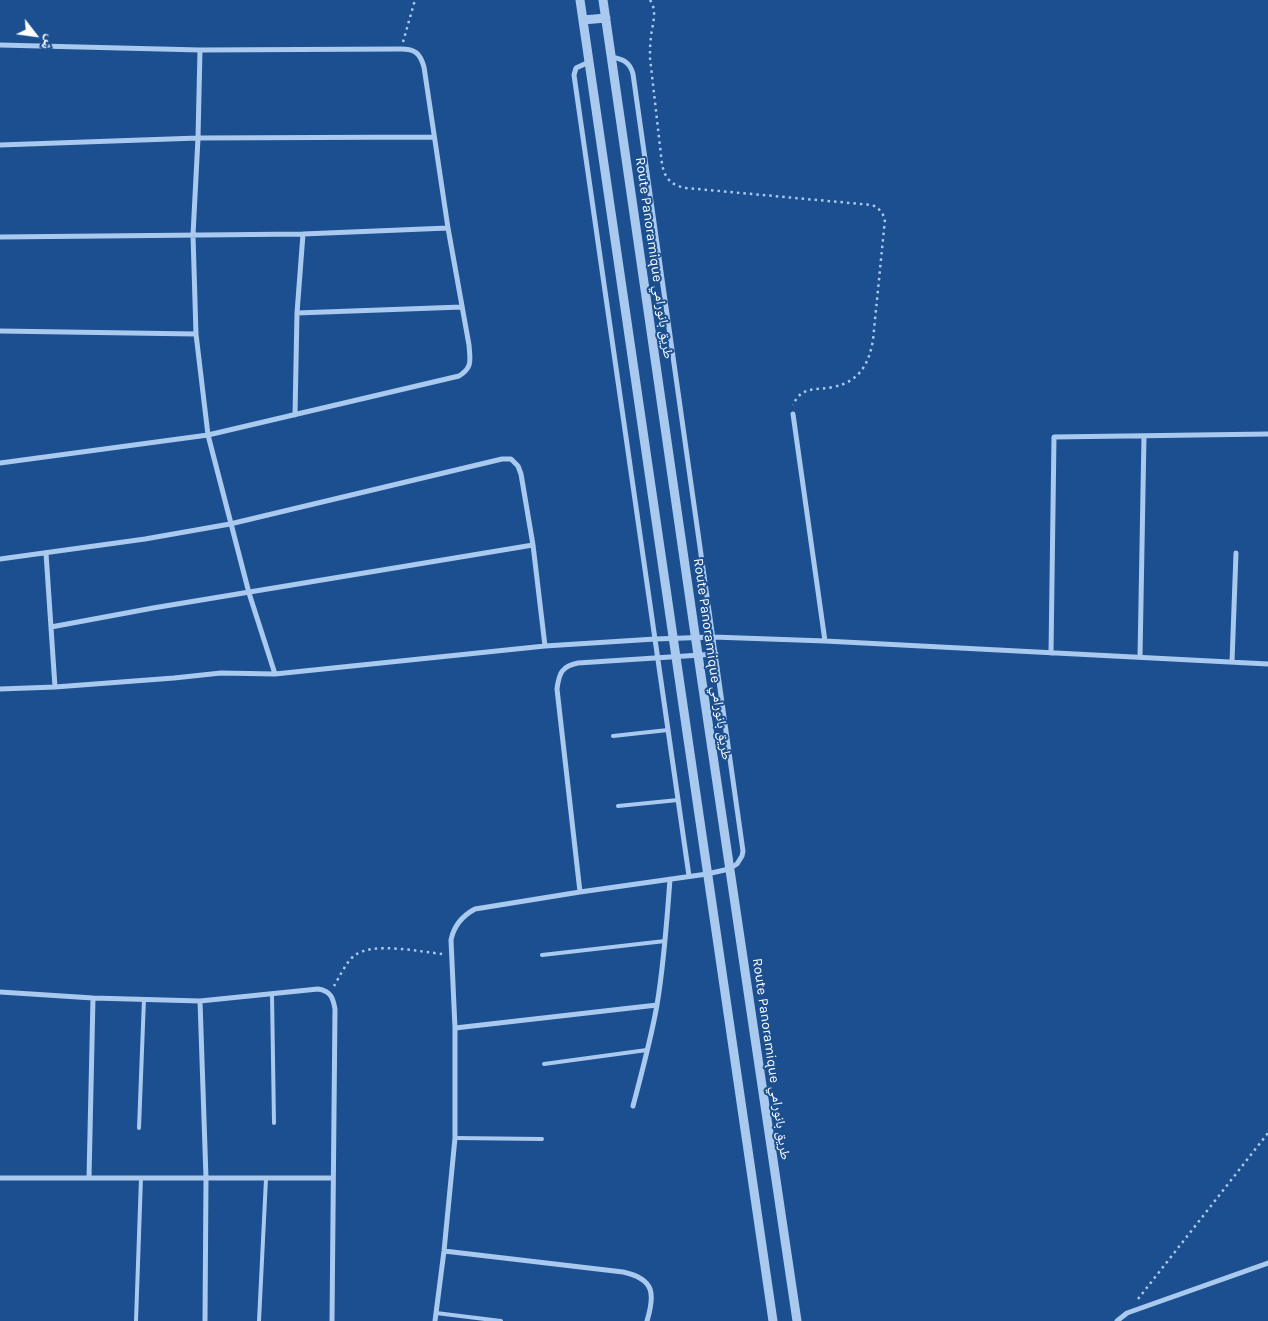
<!DOCTYPE html>
<meta charset="utf-8">
<style>
body{margin:0}
#map{position:relative;width:1268px;height:1321px;overflow:hidden;background:#1b4f8f;font-family:Karla,"Noto Naskh Arabic",sans-serif}
canvas{display:block}
.north{position:absolute;left:10px;top:10px;width:50px;height:50px;-webkit-text-stroke:4px #1b4f8f;paint-order:stroke;rotate:120deg;font-size:14px;font-weight:700;line-height:20px;text-align:center;color:#fff}
.north::after{content:'';display:block;margin:auto;width:18px;height:22px;background:#fff;clip-path:polygon(50% 0,100% 100%,50% 72%,0 100%)}
</style>
<div id="map">
<canvas width="1268" height="1321"></canvas>
<div class="north">ش</div>
</div>
<script>
const c = document.querySelector('canvas').getContext('2d');
c.lineJoin = 'round';
function trace(path, color, width, dash) { c.strokeStyle = color; c.lineWidth = width; c.lineCap = dash ? 'butt' : 'round'; c.setLineDash(dash || []); c.stroke(path); }
function label(font, color, halo, rows, align = 'center') {
  c.font = font + ' Karla,"Noto Naskh Arabic",sans-serif'; c.lineWidth = 4; c.setLineDash([]); c.textBaseline = 'middle'; c.strokeStyle = halo; c.fillStyle = color; for (const [text, x, y, turn = 0] of rows) {
    c.save(); c.translate(x, y); c.rotate((+turn || 0) * Math.PI / 180); c.textAlign = isNaN(turn) ? turn : align; if (halo) c.strokeText(text, 0, 0); c.fillText(text, 0, 0); c.restore();
  }
}
trace(new Path2D(`
 M650,0C658,12 652,24 651,37C650,44 650,51 650,58L662,164C665,179 671,185 686,188L872,205C879,208 882,212 885,219L873,340C869,364 859,382 833,387C816,391 802,385 793,405
 M403,42L415,0
 M334,986C339,978 346,962 354,956C372,941 420,952 443,954
 M1138,1299L1268,1133`), '#a9c9ee', 2.5, [2.5, 4]);
trace(new Path2D(`
 M613,736L668,730
 M618,806L678,800
 M542,955L665,941
 M272,994L274,1123
 M544,1064L647,1050
 M139,1128L144,999
 M455,1138L542,1139
 M436,1313L501,1321
 M136,1321L141,1178
 M259,1321L266,1179`), '#a9c9ee', 4);
trace(new Path2D(`
 M0,45L200,50L401,49C415,49 420,53 424,67L448,228L469,345C470,360 473,367 459,376L208,435L0,463
 M200,50L198,138L193,235L196,334L208,435L249,593L275,674
 M589,62L576,68L574,75L689,876
 M0,145L198,138L434,137
 M0,237L303,234L448,228
 M297,313L462,307
 M0,331L196,334
 M793,414L825,641
 M295,415L297,313L303,234
 M46,553L55,687
 M0,559L145,539L230,524L502,459H511L518,466L521,474L533,545L545,646
 M51,627L153,608L533,545
 M1051,653L1054,437L1268,434
 M1140,657L1144,436
 M1232,662L1236,553
 M0,689L55,687L174,678L221,673L275,674L545,646L655,639L713,637L825,641L1268,664
 M580,892L557,689C559,673 562,666 578,663L716,654
 M0,992L93,998L200,1001L318,989C331,991 333,998 335,1009L332,1321
 M200,1001L206,1178L205,1321
 M455,1028L657,1005
 M633,1106C642,1072 651,1039 657,1005C664,963 667,921 670,879
 M0,1178H333
 M89,1178L93,998
 M444,1251L623,1272C655,1279 655,1294 647,1321
 M435,1321L444,1251L455,1138V1028L451,940C454,925 462,916 475,909L580,892L707,874L729,869L737,864L742,856L743,851L633,74C630,62 623,59 611,57
 M1117,1321L1127,1313L1268,1263`), '#a9c9ee', 5);
trace(new Path2D(`
 M580,0L773,1321
 M603,0L698,655L797,1321
 M583,20L606,18`), '#a9c9ee', 9);
label('14px', '#fff', '#1b4f8f', [
 ["Route Panoramique طريق بانورامي",654,258,82],
 ["Route Panoramique طريق بانورامي",712,659,82],
 ["Route Panoramique طريق بانورامي",771,1059,82]
]);
</script>
